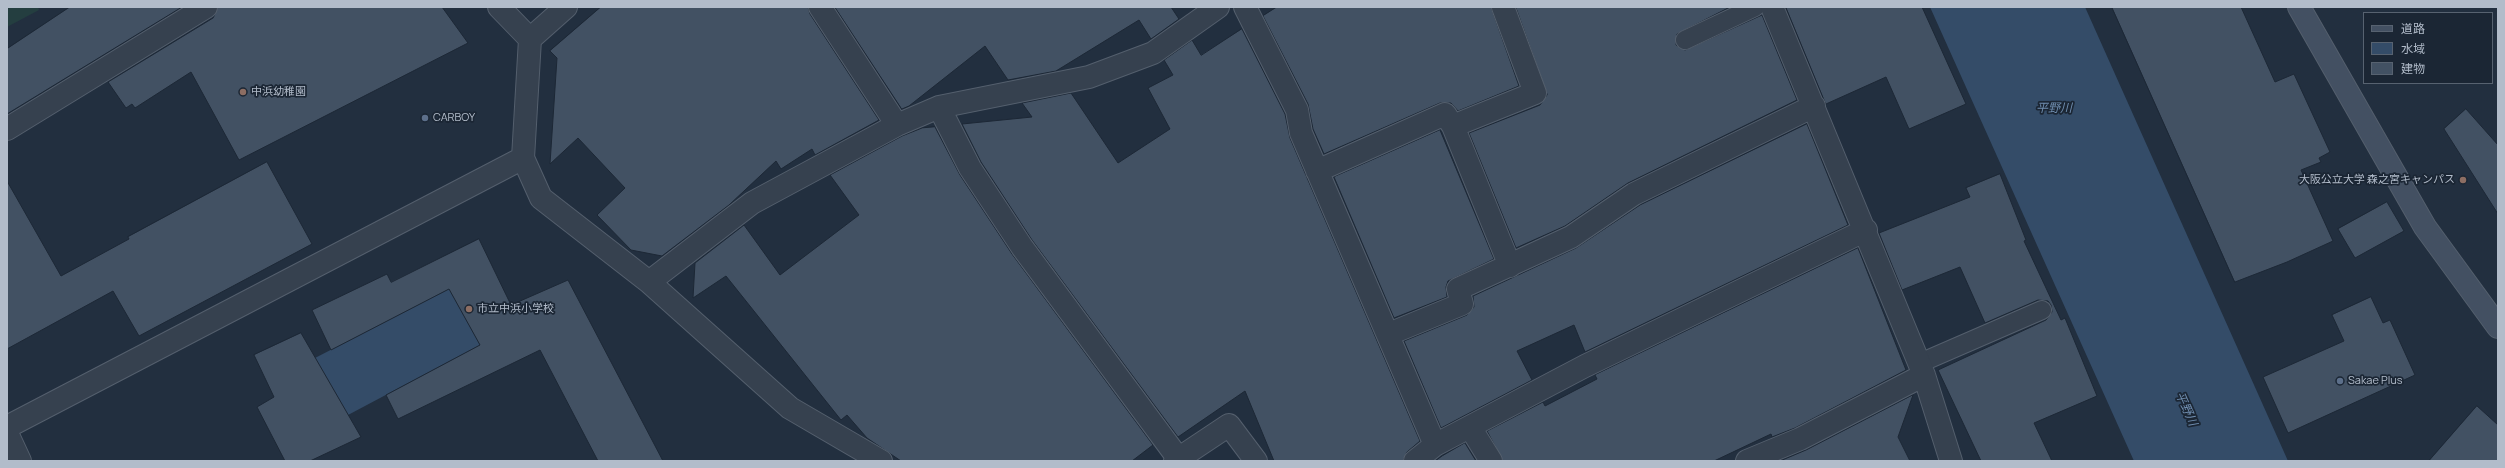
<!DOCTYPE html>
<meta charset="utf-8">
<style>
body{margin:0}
#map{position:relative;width:2505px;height:468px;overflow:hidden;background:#222f3f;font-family:Manrope,"Noto Sans JP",sans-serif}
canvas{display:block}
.frame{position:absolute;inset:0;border:8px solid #b2bcca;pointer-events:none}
.legend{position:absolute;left:2363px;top:12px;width:130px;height:72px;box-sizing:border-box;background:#1b2634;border:1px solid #576270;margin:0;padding:5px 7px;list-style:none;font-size:12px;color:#b2bcca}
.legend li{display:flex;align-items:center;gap:8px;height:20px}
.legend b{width:20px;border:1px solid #576270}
</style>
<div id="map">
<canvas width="2505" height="468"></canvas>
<div class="frame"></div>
<ul class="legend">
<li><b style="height:5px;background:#435062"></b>道路</li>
<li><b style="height:11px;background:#344c68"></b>水域</li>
<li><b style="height:11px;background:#425163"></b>建物</li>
</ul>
</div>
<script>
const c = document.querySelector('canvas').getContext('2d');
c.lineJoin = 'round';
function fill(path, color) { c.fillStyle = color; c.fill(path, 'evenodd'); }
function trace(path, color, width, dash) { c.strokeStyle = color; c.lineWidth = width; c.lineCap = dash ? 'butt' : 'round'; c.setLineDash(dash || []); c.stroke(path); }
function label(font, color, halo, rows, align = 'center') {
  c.font = font + ' Manrope,"Noto Sans JP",sans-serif'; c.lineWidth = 3.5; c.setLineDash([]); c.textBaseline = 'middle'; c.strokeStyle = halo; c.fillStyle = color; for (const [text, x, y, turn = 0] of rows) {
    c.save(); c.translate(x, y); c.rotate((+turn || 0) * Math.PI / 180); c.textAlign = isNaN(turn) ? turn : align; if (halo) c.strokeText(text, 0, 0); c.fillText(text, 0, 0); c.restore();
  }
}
fill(new Path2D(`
 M7,7H38L39,10L7,27Z`), '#243e40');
fill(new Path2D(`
 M1930,7H2085L2288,461H2134Z
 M449,289L480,345L348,415L315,358Z`), '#344c68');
const building = new Path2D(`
 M70,7H182L7,114V49Z
 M218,7H442L468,43L239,160L191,72L135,108L132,104L126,108L108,82L213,18Z
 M601,7H808L810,14L879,120L815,155L812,149L781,169L776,161L729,205L662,256L631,250L597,215L625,188L578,138L550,164L557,58L550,51Z
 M835,7H1171L1179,19L1151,39L1139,20L1056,71L1008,80L985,46L909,106L902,109Z
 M1277,7H1491L1519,86L1458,111L1451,103H1440L1324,154L1313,129L1308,104L1263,16Z
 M1516,7H1730L1677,34L1676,45L1685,50L1762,15L1797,100L1628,183L1565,226L1516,248L1469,133L1540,105L1547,95Z
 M1786,7H1922L1966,104L1909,129L1886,77L1826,104Z
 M2112,7H2241L2275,82L2294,74L2330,152L2319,158L2321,162L2301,170L2333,241L2287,262L2235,282Z
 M1242,29L1285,114L1290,138L1420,441L1407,452L1403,461H1274L1245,391L1178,437L1032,240L981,162L962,124L1032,117L1022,103L1071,93L1118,163L1170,129L1148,88L1173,75L1164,60L1192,40L1201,55Z
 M2466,109L2498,145V214L2444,129Z
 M1807,124L1848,225L1585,352L1574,325L1517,351L1532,380L1441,428L1404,341L1467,315L1474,307L1473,296L1576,248L1640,205Z
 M935,127L960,175L1012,254L1153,445L1132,461H901L867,438L847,415L841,420L726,276L693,298L695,263L744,225L780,275L859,215L830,175L902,136L922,128Z
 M1440,130L1494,259L1448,281L1446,287L1447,297L1394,318L1334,177Z
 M267,162L312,244L139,336L113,291L7,349V181L61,276L129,239L128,237Z
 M2000,174L2026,240L2024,241L2061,320L2065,318L2097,396L2034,423L2052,461H1981L1938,370L2046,320L2052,312L2051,305L2048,301L2038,300L1985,323L1960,267L1902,290L1879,233L1970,197L1966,188Z
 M2387,202L2404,231L2355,258L2338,229Z
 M479,239L511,305L568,280L663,461H598L540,350L398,419L386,395L480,345L449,289L331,350L312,310L387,274L391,282Z
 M1858,248L1906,370L1795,428L1772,437L1771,434L1714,461H1503L1487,431L1543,402L1545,406L1597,379L1595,375Z
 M2371,297L2383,323L2390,320L2415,375L2288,433L2263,377L2344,341L2332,315Z
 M301,333L361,437L310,461H285L257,407L274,397L254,355Z
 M1913,395L1898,437L1910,461H1780L1806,450Z
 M2477,406L2498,425V461H2429Z
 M1465,443L1476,461H1435L1442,456Z`);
fill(building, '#425163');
trace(building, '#1d2836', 1);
const lane = new Path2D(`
 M1685,40L1755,7
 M1920,363L2042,310`);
const street = new Path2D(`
 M499,7L530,39
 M566,7L530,39L523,158L541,198L649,282L790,408L881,461
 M820,7L897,125
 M1245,7L1297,110L1301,133L1435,445
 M1772,7L1924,375L1951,461
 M939,107L970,168L1022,247L1178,458
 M1453,126L1535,93L1503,7
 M7,129L206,7
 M1317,171L1445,114L1453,126L1510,266
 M649,282L752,203L897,125L939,107L1089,77L1153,53L1218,7
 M1389,334L1462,304L1458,289L1571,237L1634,194L1814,106
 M7,427L523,158
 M1470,427L1491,461
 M7,433L20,461
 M1175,461L1229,425L1256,461
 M1415,461L1435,445L1585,366L1866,230
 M1747,461L1800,439L1924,375`);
const secondary = new Path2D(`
 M2299,7L2425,227L2498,327`);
trace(lane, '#545f6d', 20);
trace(street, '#545f6d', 24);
trace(secondary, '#545f6d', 24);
trace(lane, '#36414f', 18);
trace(street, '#36414f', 22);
trace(secondary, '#435062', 22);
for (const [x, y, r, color] of [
 [243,92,4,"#8d6e63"],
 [425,118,4,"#5c6f8a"],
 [2463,180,4,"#8d6e63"],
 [469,309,4,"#8d6e63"],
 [2340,381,4,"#5c6f8a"]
]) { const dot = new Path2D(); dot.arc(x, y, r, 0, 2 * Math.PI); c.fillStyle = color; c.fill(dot); trace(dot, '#1b2634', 1.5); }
label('11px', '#b2bcca', '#1b2634', [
 ["中浜幼稚園",251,92],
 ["CARBOY",433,118],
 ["大阪公立大学 森之宮キャンパス",2455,180,"right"],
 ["市立中浜小学校",477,309],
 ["Sakae Plus",2348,381]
], 'left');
label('italic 12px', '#708eb0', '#1b2634', [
 ["平野川",2054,109],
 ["平野川",2186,409,66]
]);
</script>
